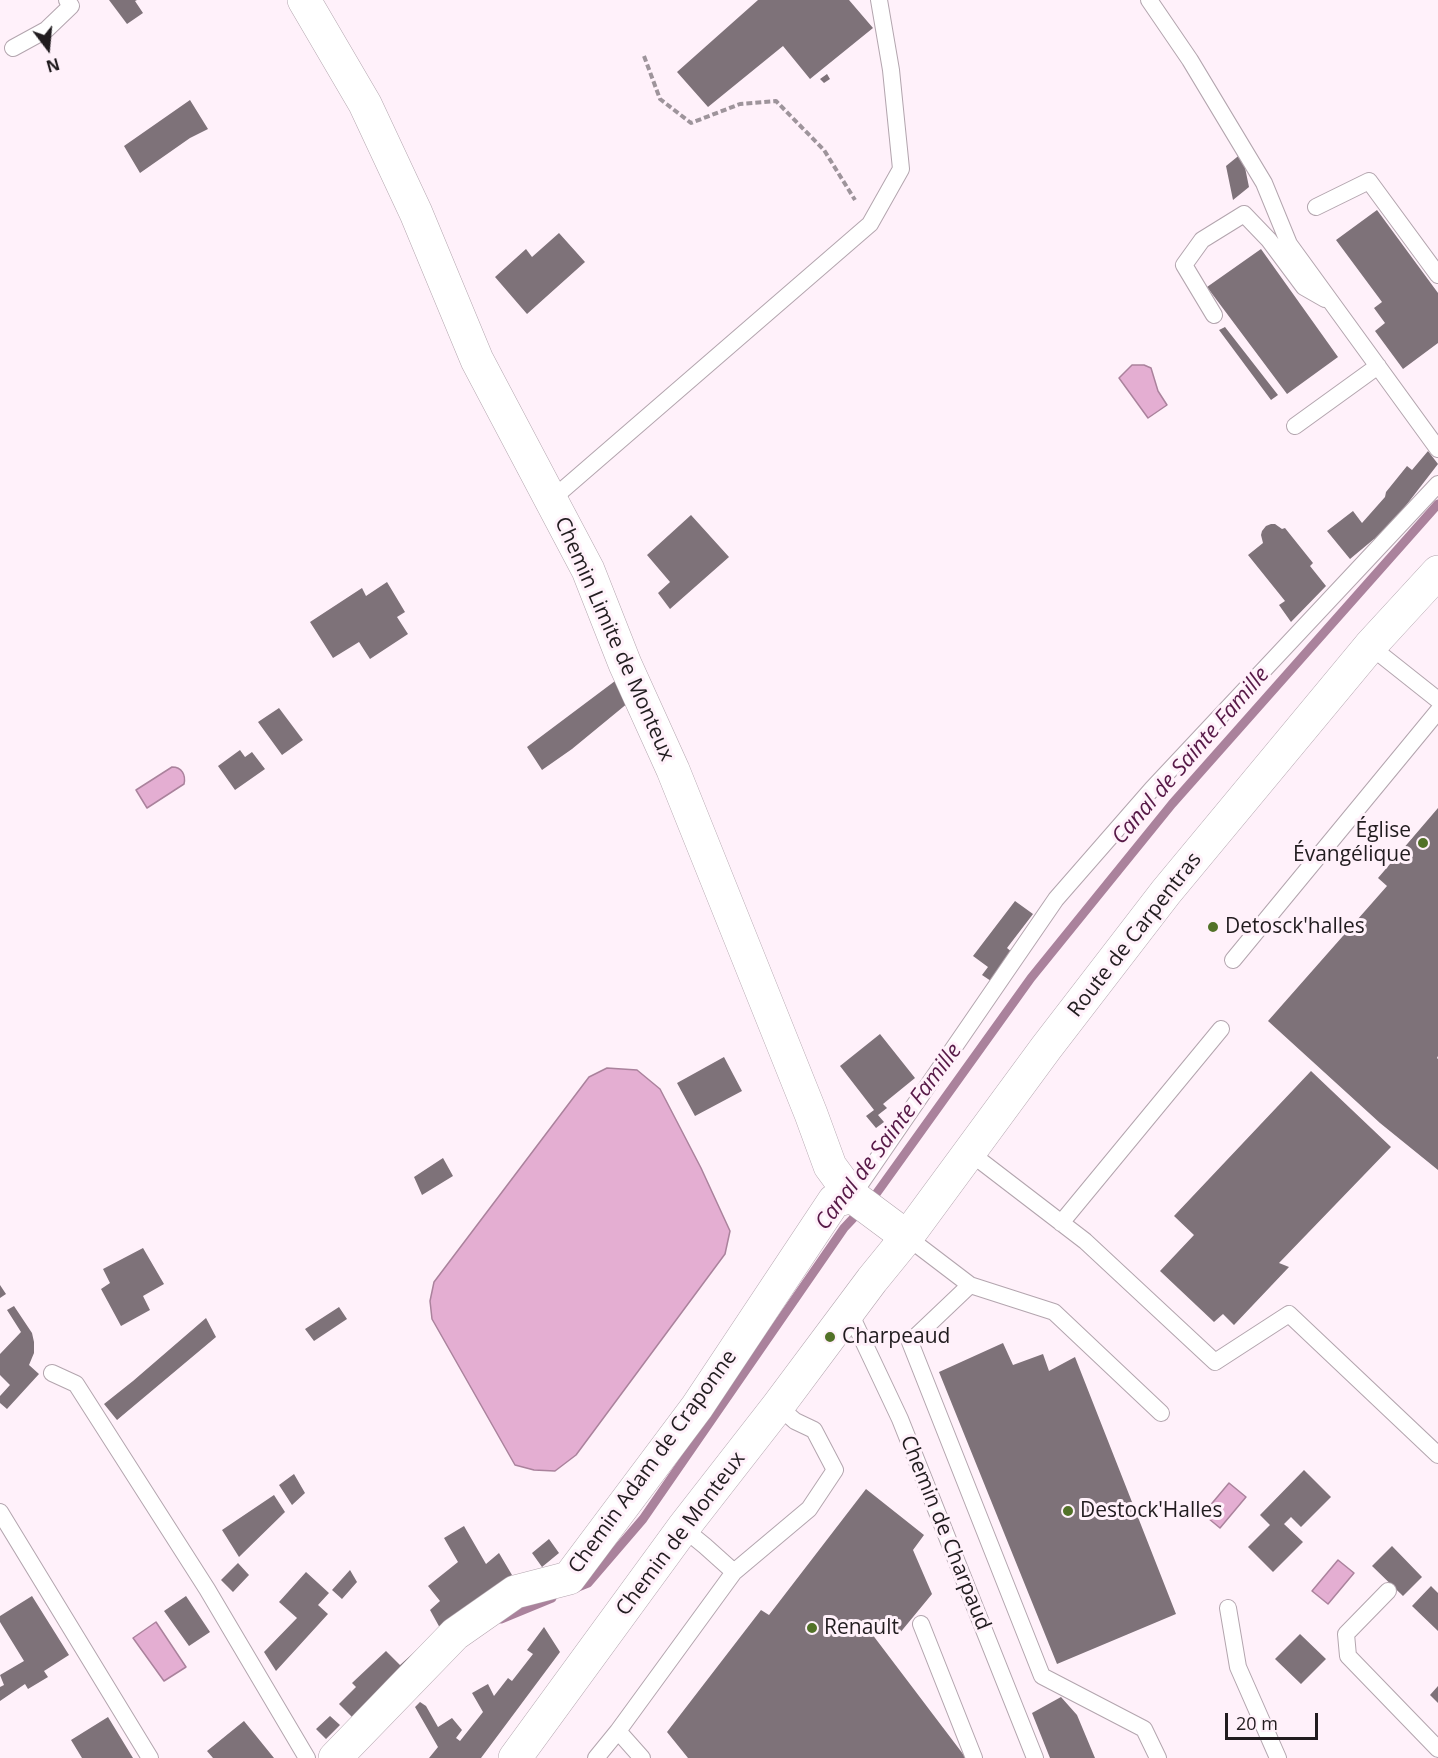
<!DOCTYPE html>
<meta charset="utf-8">
<style>
body{margin:0}
#map{position:relative;width:1438px;height:1758px;overflow:hidden;background:#fff1fa;font-family:"Open Sans",sans-serif}
canvas{display:block}
.north{position:absolute;left:18px;top:18px;width:60px;height:60px;-webkit-text-stroke:4px #fff1fa;paint-order:stroke;rotate:164deg;font-size:16px;font-weight:700;line-height:24px;text-align:center;color:#211c1f}
.north::after{content:'';display:block;margin:auto;width:21px;height:27px;background:#211c1f;clip-path:polygon(50% 0,100% 100%,50% 72%,0 100%)}
.scale{position:absolute;left:1225px;top:1713px;width:93px;height:27px;box-sizing:border-box;border:3px solid #211c1f;border-top:0;padding-left:8px;font-size:18px;line-height:21px;white-space:nowrap;color:#211c1f;-webkit-text-stroke:4px #fff1fa;paint-order:stroke}
</style>
<div id="map">
<canvas width="1438" height="1758"></canvas>
<div class="north">N</div>
<div class="scale">20 m</div>
</div>
<script>
const c = document.querySelector('canvas').getContext('2d');
c.lineJoin = 'round';
function fill(path, color) { c.fillStyle = color; c.fill(path, 'evenodd'); }
function trace(path, color, width, dash) { c.strokeStyle = color; c.lineWidth = width; c.lineCap = dash ? 'butt' : 'round'; c.setLineDash(dash || []); c.stroke(path); }
function label(font, color, halo, rows, align = 'center') {
  c.font = font + ' "Open Sans",sans-serif'; c.lineWidth = 6; c.setLineDash([]); c.textBaseline = 'middle'; c.strokeStyle = halo; c.fillStyle = color; for (const [text, x, y, turn = 0] of rows) {
    c.save(); c.translate(x, y); c.rotate((+turn || 0) * Math.PI / 180); c.textAlign = isNaN(turn) ? turn : align; if (halo) c.strokeText(text, 0, 0); c.fillText(text, 0, 0); c.restore();
  }
}
const water = new Path2D(`
 M1132,365H1144L1151,368L1158,391L1167,405L1148,418L1119,378Z
 M172,767C182,767 186,775 184,784L147,808L136,790Z
 M607,1068L637,1070L660,1089L701,1168L730,1231L725,1254L576,1455L555,1471L534,1470L515,1465L432,1319L430,1301L434,1282L589,1077Z
 M1229,1483L1246,1497L1220,1528L1203,1514Z
 M1338,1560L1354,1573L1328,1604L1312,1591Z
 M156,1622L186,1667L164,1681L133,1638Z`);
fill(water, '#e4aed2');
trace(water, '#aa829c', 1.5);
trace(new Path2D(`
 M573,1589L588,1583L643,1519L844,1228L876,1194L1031,978L1172,804L1438,504
 M501,1619L552,1598`), '#aa829c', 9);
fill(new Path2D(`
 M109,0H137L135,1L143,13L127,24Z
 M758,0H849L873,28L810,79L783,46L708,107L677,72Z
 M827,74L830,79L824,83L820,79Z
 M190,100L208,129L190,138L140,173L124,146Z
 M1242,153L1249,187L1233,200L1226,166Z
 M1377,210L1438,293V343L1403,369L1375,331L1385,323L1374,308L1382,302L1336,240Z
 M559,233L585,262L527,314L495,277L526,249L532,257Z
 M1261,249L1338,357L1287,394L1207,287Z
 M1225,327L1278,395L1271,400L1219,330Z
 M1428,451L1438,464L1377,543L1374,539L1350,559L1327,531L1353,511L1362,523L1385,497L1386,492L1407,466L1412,470Z
 M691,515L729,557L670,609L658,593L670,582L647,555Z
 M1271,524H1275L1282,529L1285,528L1313,563L1310,566L1326,586L1291,622L1279,605L1285,601L1248,555L1263,543L1261,535L1262,531L1266,526Z
 M387,582L405,612L397,617L408,634L370,659L359,642L333,658L310,622L362,588L366,596Z
 M623,675L634,698L572,749L542,770L527,747Z
 M279,708L303,740L282,755L258,722Z
 M240,750L245,757L252,752L265,769L235,790L218,766Z
 M1438,808V1056L1437,1058L1438,1059V1170L1380,1123L1268,1021L1387,886L1378,878Z
 M1015,901L1033,914L1007,948L1013,953L991,981L982,975L988,967L973,956Z
 M880,1034L915,1078L883,1104L887,1108L878,1115L884,1122L876,1128L866,1116L874,1110L840,1066Z
 M724,1057L742,1091L695,1116L677,1083Z
 M1311,1071L1391,1147L1279,1263L1289,1267L1234,1325L1223,1314L1214,1322L1160,1271L1194,1235L1174,1216Z
 M443,1158L453,1176L422,1195L414,1177Z
 M143,1248L164,1284L143,1296L150,1310L121,1326L101,1289L110,1283L103,1269Z
 M0,1285L6,1294L0,1298Z
 M14,1306L32,1333L34,1342V1353L29,1365L39,1374L7,1409L0,1403V1396L10,1385L0,1375V1354L21,1332L7,1310Z
 M339,1307L347,1319L314,1341L305,1329Z
 M206,1318L216,1337L117,1420L104,1404L133,1381Z
 M1003,1343L1013,1365L1043,1354L1049,1371L1075,1357L1176,1614L1057,1664L939,1372Z
 M1304,1470L1331,1497L1301,1527L1291,1517L1284,1524L1303,1542L1273,1572L1248,1547L1270,1525L1260,1515Z
 M294,1474L305,1493L292,1505L279,1485Z
 M866,1489L924,1535L913,1550L932,1594L899,1634L888,1625L872,1634L966,1758H688L667,1732L761,1610L769,1615Z
 M274,1495L285,1512L239,1557L222,1530Z
 M464,1526L486,1564L499,1553L512,1575L444,1631L440,1628L430,1610L440,1601L428,1586L458,1562L444,1538Z
 M549,1539L559,1553L542,1567L532,1553Z
 M1392,1546L1422,1577L1403,1596L1372,1566Z
 M238,1563L249,1575L233,1592L221,1580Z
 M350,1570L357,1582L342,1599L332,1590Z
 M306,1572L329,1593L318,1605L328,1614L276,1671L264,1652L297,1618L279,1602Z
 M1431,1586L1438,1593V1631L1412,1606Z
 M32,1596L69,1655L44,1671L48,1677L28,1689L25,1684L0,1701V1687L4,1685L0,1675L24,1661L0,1622V1616Z
 M186,1596L210,1632L189,1646L164,1611Z
 M544,1627L560,1652L481,1758H429L438,1747L415,1707L420,1702L426,1706L438,1727L452,1718L462,1730L456,1738L460,1741L483,1712L472,1693L488,1684L494,1696L508,1678L512,1681L533,1654L527,1650Z
 M1300,1634L1326,1659L1301,1684L1275,1659Z
 M420,1647L355,1720L339,1704L356,1687L352,1683L386,1651L400,1665Z
 M1438,1686V1703L1430,1695Z
 M1061,1697L1077,1715L1095,1758H1050L1032,1713Z
 M330,1716L340,1725L326,1739L316,1729Z
 M108,1717L133,1758H82L71,1740Z
 M244,1721L274,1758H213L207,1751Z`), '#7e7279');
const service = new Path2D(`
 M1149,0L1190,60L1264,183L1289,244L1438,449
 M13,48L46,30L71,6L67,0
 M1316,207L1369,181L1438,275
 M1214,315L1184,265L1202,240L1244,214L1269,240L1304,287L1325,299
 M1295,426L1378,366
 M551,500L870,224L901,169L891,70L879,0
 M1370,646L1438,700
 M1233,960L1438,711
 M969,1152L1085,1241L1215,1362L1289,1314L1438,1455
 M852,1196L1056,899L1152,789L1438,484
 M1061,1223L1221,1029
 M907,1237L970,1285L1054,1312L1161,1413
 M970,1285L910,1342L1042,1676L1144,1729L1158,1758
 M849,1311L900,1419L1035,1758
 M52,1373L76,1384L207,1589L307,1758
 M0,1512L150,1758
 M734,1572L809,1509L835,1470L814,1430L795,1421L778,1406
 M1388,1591L1346,1634L1348,1656L1438,1749
 M1228,1608L1238,1667L1278,1758
 M921,1624L974,1758
 M596,1758L618,1731
 M642,1758L618,1731L734,1572L705,1546L683,1528`);
const minor = new Path2D(`
 M304,0L365,104L416,213L477,360L588,570L625,664L673,770L811,1114L830,1166L852,1196L907,1237
 M335,1758L455,1634L515,1592L569,1578L697,1407L834,1201L852,1196`);
const secondary = new Path2D(`
 M515,1758L683,1528L778,1406L872,1280L907,1237L1046,1048L1166,892L1370,646L1438,572`);
trace(service, '#b3a5ae', 18);
trace(minor, '#b3a5ae', 34);
trace(secondary, '#b3a5ae', 34);
trace(new Path2D(`
 M644,56L660,99L691,123L740,104L776,101L824,150L855,200`), '#9e949b', 4, [6, 3]);
trace(service, '#fff', 16);
trace(minor, '#fff', 33);
trace(secondary, '#fff', 33);
for (const [x, y, r, color] of [
 [1423,843,6,"#527228"],
 [1213,927,6,"#527228"],
 [830,1337,6,"#527228"],
 [1068,1511,6,"#527228"],
 [812,1628,6,"#527228"]
]) { const dot = new Path2D(); dot.arc(x, y, r, 0, 2 * Math.PI); c.fillStyle = color; c.fill(dot); trace(dot, '#fff1fa', 2); }
label('21px', '#211c1f', '#fff1fa', [
 ["Chemin Limite de Monteux",614,639,66],
 ["Route de Carpentras",1135,935,-52],
 ["Chemin Adam de Craponne",653,1462,-54],
 ["Chemin de Charpaud",945,1533,68],
 ["Chemin de Monteux",681,1534,-53]
]);
label('21px', '#211c1f', '#fff1fa', [
 ["Église",1411,831,"right"],
 ["Évangélique",1411,855,"right"],
 ["Detosck'halles",1225,927],
 ["Charpeaud",842,1337],
 ["Destock'Halles",1080,1511],
 ["Renault",824,1628]
], 'left');
label('italic 22px', '#571947', '#fff1fa', [
 ["Canal de Sainte Famille",1191,756,-49],
 ["Canal de Sainte Famille",889,1137,-53]
]);
</script>
